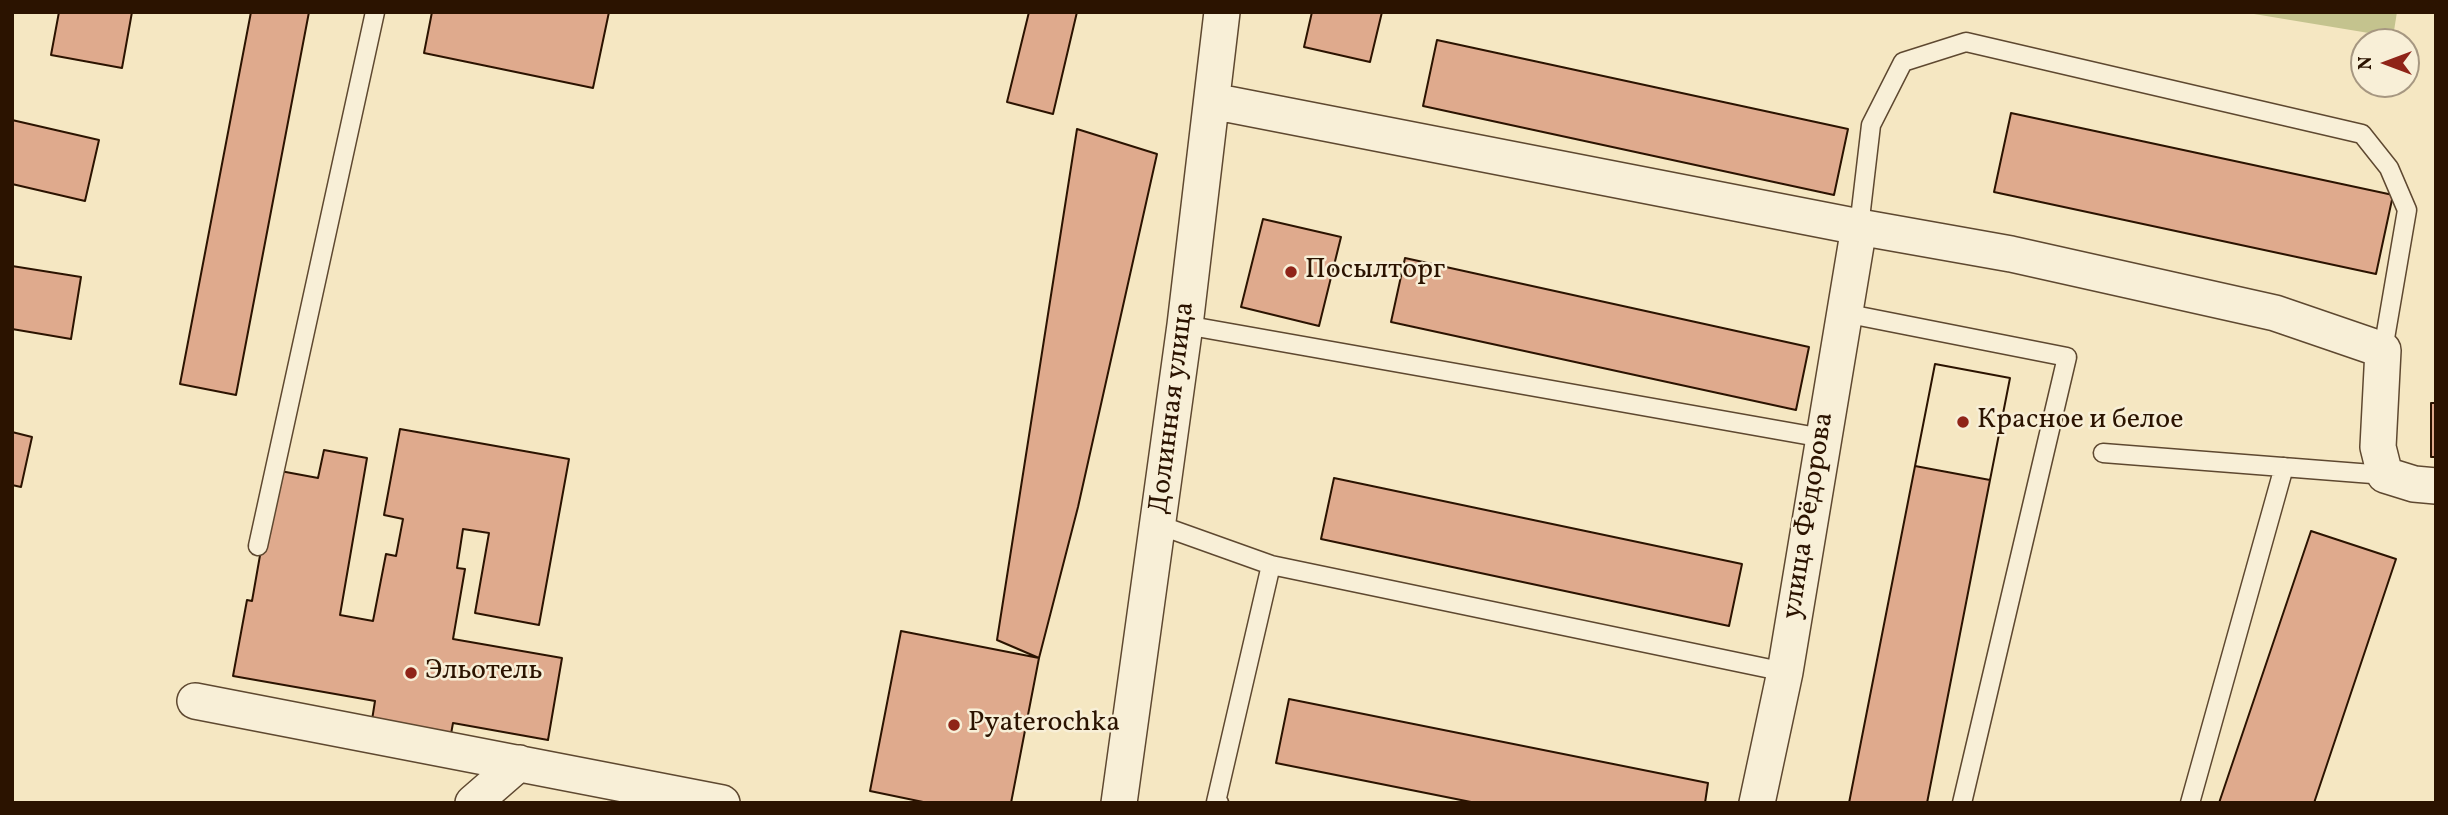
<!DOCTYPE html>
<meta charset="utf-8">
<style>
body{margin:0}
#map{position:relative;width:2448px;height:815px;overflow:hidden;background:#f5e7c2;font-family:Vollkorn,serif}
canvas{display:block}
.frame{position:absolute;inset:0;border:14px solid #2b1300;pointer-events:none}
.north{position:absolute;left:2350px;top:28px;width:70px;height:70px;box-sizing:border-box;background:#f8efd7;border:2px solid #a69781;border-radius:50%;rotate:270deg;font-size:19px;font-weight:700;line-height:28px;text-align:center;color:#2b1300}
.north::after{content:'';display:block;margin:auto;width:24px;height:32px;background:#8f2418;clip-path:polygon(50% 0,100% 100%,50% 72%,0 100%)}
</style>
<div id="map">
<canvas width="2448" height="815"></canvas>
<div class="frame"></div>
<div class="north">N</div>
</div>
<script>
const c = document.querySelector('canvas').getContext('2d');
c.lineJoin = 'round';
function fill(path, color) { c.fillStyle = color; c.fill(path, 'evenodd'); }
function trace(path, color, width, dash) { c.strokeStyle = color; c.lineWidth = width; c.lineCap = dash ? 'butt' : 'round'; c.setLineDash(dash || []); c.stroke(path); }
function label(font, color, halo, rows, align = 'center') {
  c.font = font + ' Vollkorn,serif'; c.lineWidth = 5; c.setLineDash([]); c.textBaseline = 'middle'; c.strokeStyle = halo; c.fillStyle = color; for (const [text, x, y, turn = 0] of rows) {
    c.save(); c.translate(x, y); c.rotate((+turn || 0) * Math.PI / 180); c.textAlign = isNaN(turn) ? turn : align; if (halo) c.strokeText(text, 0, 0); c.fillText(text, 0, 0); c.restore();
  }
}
fill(new Path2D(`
 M2242,12H2397L2393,37Z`), '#c4c38e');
const building = new Path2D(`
 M59,12H132L122,68L51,55Z
 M251,12H309L236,395L180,384Z
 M432,12H609L593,88L424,53Z
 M1029,12H1077L1053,114L1007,102Z
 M1312,12H1382L1370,62L1304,47Z
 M1437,40L1848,129L1834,195L1423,106Z
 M2011,113L2393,195L2376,274L1994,192Z
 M12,120L99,140L85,201L12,184Z
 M1077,129L1157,154L1078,507L1039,658L997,640Z
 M1263,219L1341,237L1319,326L1241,307Z
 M1405,258L1809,347L1796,410L1391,322Z
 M12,266L81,277L71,339L12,329Z
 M1935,364L2010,378L1990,480L1927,803H1849Z
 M1935,364L2010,378L1990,480L1915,466Z
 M2431,403H2436V457H2431Z
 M400,429L569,459L539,625L475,613L489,533L463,529L457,568L465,569L453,639L562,658L548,740L453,723L451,734L372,720L375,701L233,676L247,600L252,601L275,470L318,478L324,450L367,458L340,615L373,621L386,554L396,556L403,519L384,515Z
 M12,432L32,437L21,487L12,485Z
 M1334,478L1742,564L1729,626L1321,539Z
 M2311,531L2396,559L2314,803H2219Z
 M901,631L1039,658L1011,803H928L870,791Z
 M1289,699L1708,783L1705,803H1476L1276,763Z`);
fill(building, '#dfaa8d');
trace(building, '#2b1300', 2);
const service = new Path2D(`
 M1859,227L1871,125L1903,62L1966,42L2362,134L2389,168L2407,210L2383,350
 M1844,313L2067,357L1962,803
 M1185,325L1823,438
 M2103,453L2385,475
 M1159,525L1271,565L1785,672
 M258,546L375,12
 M1219,803L1216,802L1271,565
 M2190,803L2284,467`);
const minor = new Path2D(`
 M1212,101L1859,227L2011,254L2275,313L2383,350L2378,447L2385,475L2414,484L2436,486
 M195,701L722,803
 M473,803L519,763
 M1119,803L1185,325L1222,12
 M1757,803L1785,672L1859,227`);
trace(service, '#5e4830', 21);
trace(minor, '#5e4830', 38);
trace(service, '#f8efd7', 18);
trace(minor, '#f8efd7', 35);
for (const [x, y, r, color] of [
 [1291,272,7,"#8f2418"],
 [1963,422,7,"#8f2418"],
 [411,673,7,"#8f2418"],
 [954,725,7,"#8f2418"]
]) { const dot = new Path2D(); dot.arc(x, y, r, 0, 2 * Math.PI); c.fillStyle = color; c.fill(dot); trace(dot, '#f8efd7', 2.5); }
label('28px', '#2b1300', '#f8efd7', [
 ["Посылторг",1305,272],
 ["Красное и белое",1977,422],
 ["Эльотель",425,673],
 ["Pyaterochka",968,725]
], 'left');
label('28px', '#2b1300', '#f8efd7', [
 ["Долинная улица",1174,408,-83],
 ["улица Фёдорова",1810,516,-81]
]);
</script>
